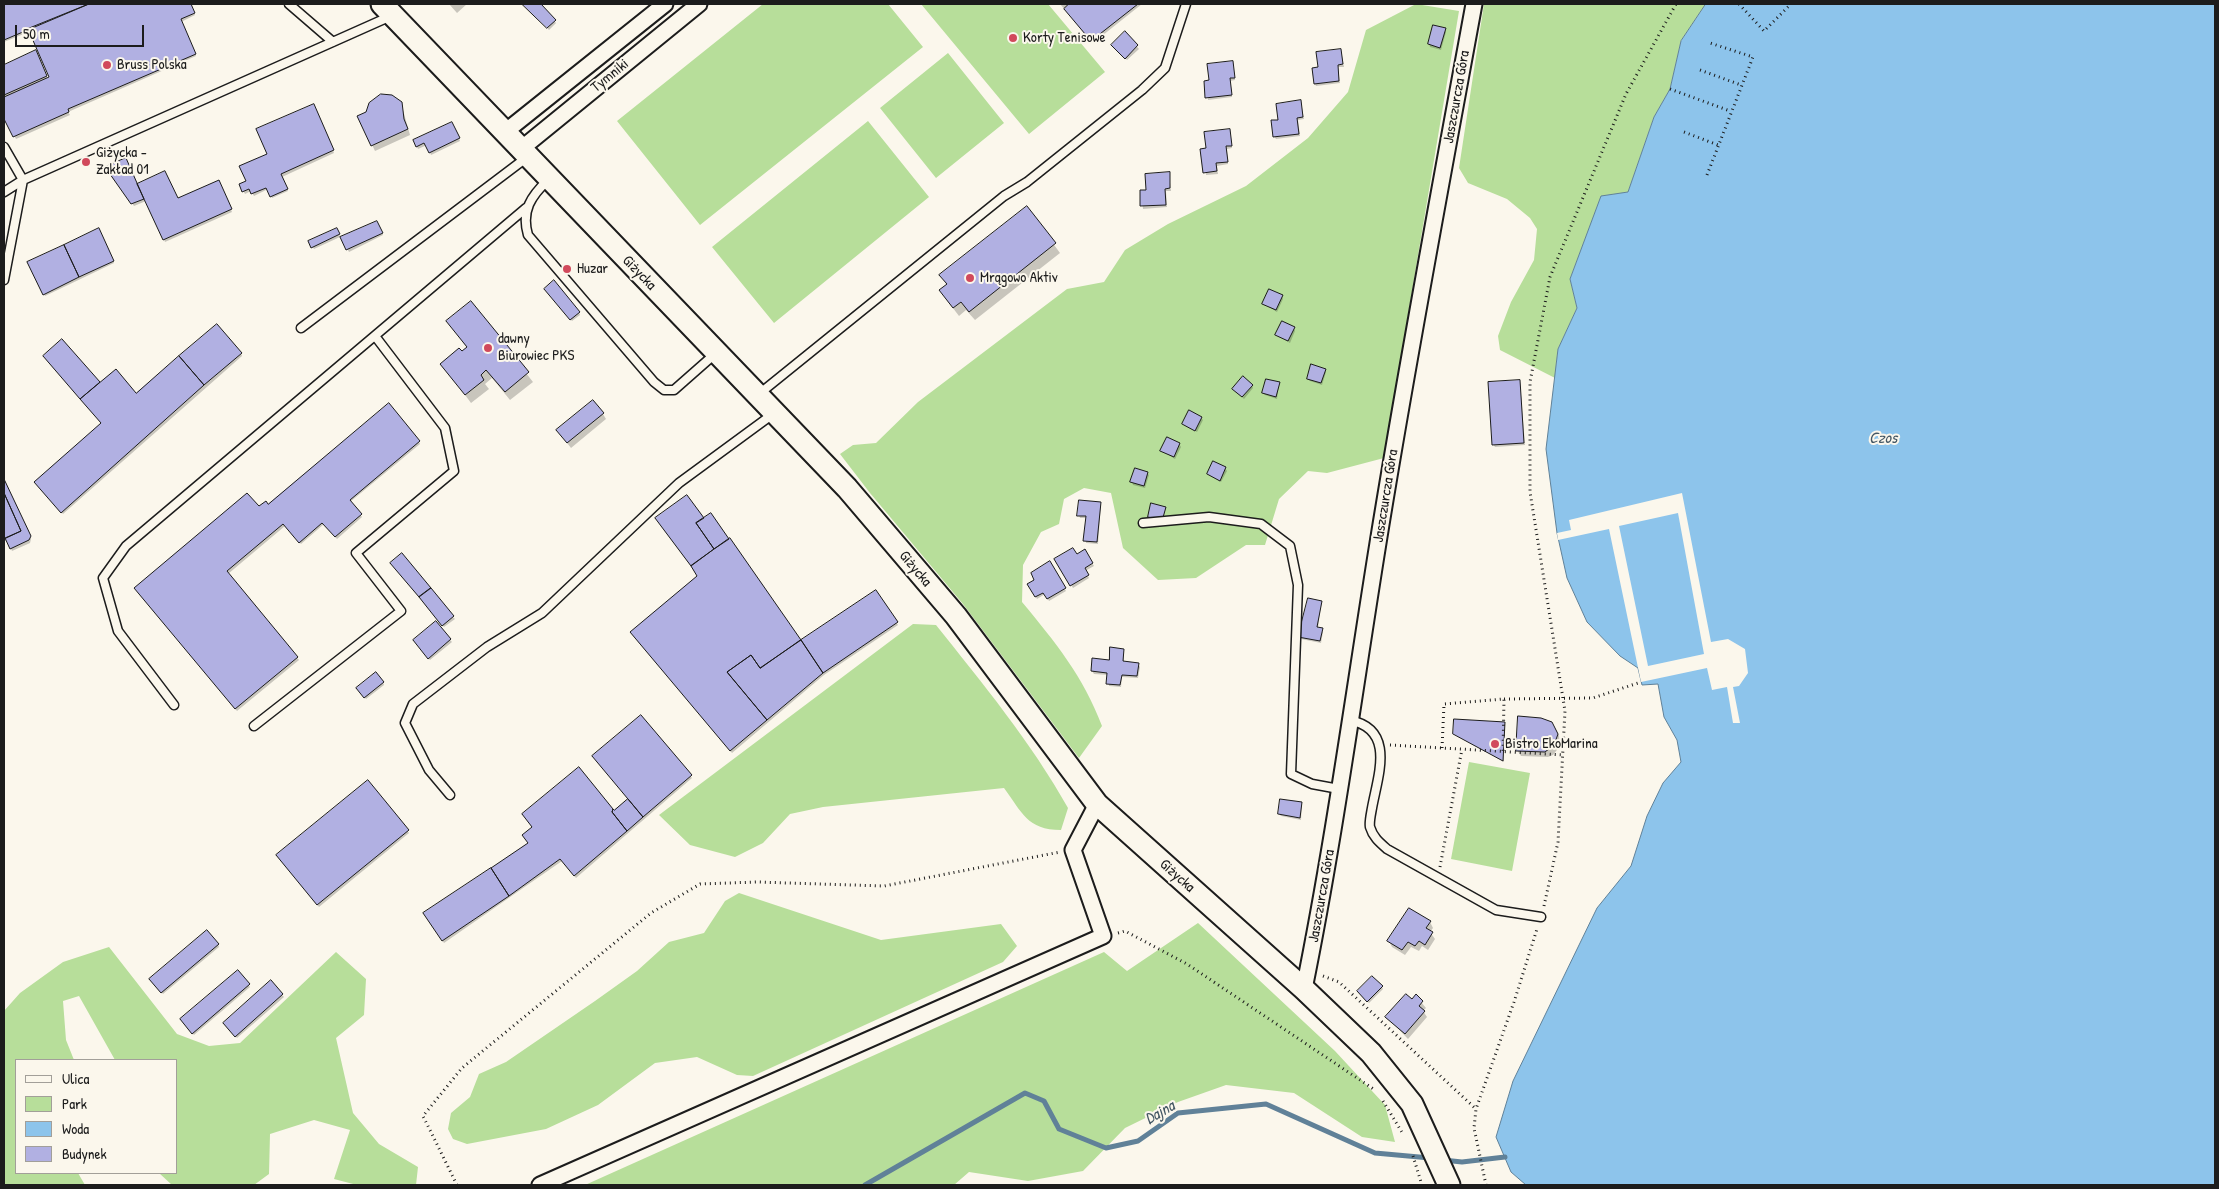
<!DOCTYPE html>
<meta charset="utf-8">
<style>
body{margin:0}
#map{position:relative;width:2219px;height:1189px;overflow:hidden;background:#fbf7ec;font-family:"Patrick Hand",sans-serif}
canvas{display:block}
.frame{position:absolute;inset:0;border:5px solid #1c1c1c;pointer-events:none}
.legend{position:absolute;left:15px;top:1059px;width:162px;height:115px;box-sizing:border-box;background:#fbf7ec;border:1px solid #a29f99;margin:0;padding:6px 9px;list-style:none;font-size:15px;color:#1c1c1c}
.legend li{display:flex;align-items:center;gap:10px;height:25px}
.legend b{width:25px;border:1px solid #a29f99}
.scale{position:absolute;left:15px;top:25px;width:129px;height:22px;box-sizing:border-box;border:2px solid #1c1c1c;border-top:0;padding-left:6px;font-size:15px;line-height:18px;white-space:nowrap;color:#1c1c1c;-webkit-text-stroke:4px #fbf7ec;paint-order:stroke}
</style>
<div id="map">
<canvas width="2219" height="1189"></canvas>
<div class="frame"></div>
<ul class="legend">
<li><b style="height:6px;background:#fbf7ec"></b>Ulica</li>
<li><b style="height:14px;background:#b7de9a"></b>Park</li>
<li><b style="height:14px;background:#8dc4eb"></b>Woda</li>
<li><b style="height:14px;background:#b1b0e2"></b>Budynek</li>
</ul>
<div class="scale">50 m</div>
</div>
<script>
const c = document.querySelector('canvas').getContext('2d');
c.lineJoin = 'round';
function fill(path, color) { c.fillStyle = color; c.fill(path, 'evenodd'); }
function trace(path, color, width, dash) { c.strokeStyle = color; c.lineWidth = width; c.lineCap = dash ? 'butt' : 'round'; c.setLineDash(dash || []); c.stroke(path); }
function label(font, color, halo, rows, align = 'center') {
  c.font = font + ' "Patrick Hand",sans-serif'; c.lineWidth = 4; c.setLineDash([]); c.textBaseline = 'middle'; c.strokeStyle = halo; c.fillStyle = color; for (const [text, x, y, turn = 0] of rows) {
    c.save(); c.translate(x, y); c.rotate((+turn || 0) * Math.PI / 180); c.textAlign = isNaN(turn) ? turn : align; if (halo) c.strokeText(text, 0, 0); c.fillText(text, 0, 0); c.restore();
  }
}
fill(new Path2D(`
 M763,4H888L923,47L700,225L617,121Z
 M921,4H1048L1105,72L1029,134Z
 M1416,4L1459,11L1384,458L1327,473L1308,471L1279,499L1265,545H1246L1196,578L1158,580L1123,548L1111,493L1084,488L1064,499L1059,524L1041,532L1023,565L1022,602C1056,643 1083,676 1102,726L1079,758L963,604L870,493L840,454L853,445L876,443L918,402L1067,289L1104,282L1125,250L1168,224L1246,186L1308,138L1348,92L1366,30Z
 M1484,4H1706L1681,41L1670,89L1654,117L1628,192L1601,197L1570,279L1577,308L1558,349L1555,378L1500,350L1498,336L1511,302L1534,260L1537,229L1530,218L1507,199L1468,183L1459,168Z
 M948,53L1004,123L936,178L880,108Z
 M868,121L929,197L774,323L712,247Z
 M913,624L936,625C983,684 1031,742 1068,808L1061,830C1027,830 1022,812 1004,788L823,807L790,814L763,843L735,857L690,845L659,815Z
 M1469,762L1530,773L1512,871L1451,859Z
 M739,893L881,940L1001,924L1017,946L1003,962L753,1076L737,1075L697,1057L655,1063L598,1105L546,1129L467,1144L453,1139L448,1129L451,1113L470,1097L479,1074L506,1062L595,1001L637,971L669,942L704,933L725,901Z
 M1198,923L1335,1051L1385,1105L1395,1142L1362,1137L1294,1093L1226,1085L1178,1102L1125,1128L1083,1171L1028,1181L969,1172L954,1185H585L1104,952L1127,971Z
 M109,947L177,1034L209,1046L240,1043L336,952L366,979L364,1015L336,1038L353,1113L379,1144L418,1167L416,1185H357L334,1179L350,1130L314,1120L270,1134L269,1174L254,1185H172L159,1173H176V1060H115L79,996L63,1001L66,1040L74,1060H16V1173H78L85,1185H4V1011L20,993L63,962Z`), '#b7de9a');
const water = new Path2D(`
 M1706,4H2215V1185H1526L1511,1172L1496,1137L1513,1081L1597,908L1631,866L1647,816L1663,783L1681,762L1677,740L1664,717L1658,684L1642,685L1638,668L1620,656L1587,622L1567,578L1557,533L1546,449L1558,349L1577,308L1570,279L1601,196L1628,192L1654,117L1670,89L1681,41Z`);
fill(water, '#8dc4eb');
trace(water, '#608198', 1);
fill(new Path2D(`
 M1682,493L1711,642L1728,639L1745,649L1748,673L1739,686L1733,687L1740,723H1733L1727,687L1712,690L1707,668L1641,682L1609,529L1558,540L1557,533L1571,530L1569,520ZM1678,513L1704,654L1648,666L1619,526Z`), '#fbf7ec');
fill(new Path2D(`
 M4,4H190L195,15L181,22L196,56L68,112L70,115L16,139L4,116V66L36,52L48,79L51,78L31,31L4,42Z
 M449,4H467L457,13Z
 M524,4H539L556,23L549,30Z
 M1060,4H1142L1093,43Z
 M1445,30L1446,32L1441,50L1430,47L1429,44Z
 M1125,33L1139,49L1127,60L1114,47Z
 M1341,50L1344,67H1338L1340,83L1316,86L1315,84L1319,68Z
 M1232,63L1235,80L1230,81L1232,97L1208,100L1210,81Z
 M1301,102L1304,119L1298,120L1300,136L1276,139L1274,136L1279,121Z
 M401,103L410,135L375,151L359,117Z
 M315,107L334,153L282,177L288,191L272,198L268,189L254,196L251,191L245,194L240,185L247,182L269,154Z
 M452,123L460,141L431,155L427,145L418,149L414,141Z
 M1229,130L1232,148L1227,149L1228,164L1217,166L1218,174L1206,175L1207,149Z
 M106,168L137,185L178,200L218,182L232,212L165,242L146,201L134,206Z
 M1169,174L1171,191H1166L1167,207L1143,209L1141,191H1147Z
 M1027,208L1060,253L975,320L966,310L959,316L946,299L947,286L941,275Z
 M377,222L383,235L349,252L342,238Z
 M337,229L340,237L314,249L310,242Z
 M98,230L114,263L45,296L29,263Z
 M547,291L579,312L580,315L572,321Z
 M1282,296L1283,299L1277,312L1264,304Z
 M471,303L533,382L510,400L492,378L485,384L489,389L471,403L442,364L467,348L448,322Z
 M1294,328L1295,331L1290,343L1277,335Z
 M61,341L99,384L136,395L241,353L242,356L63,514L37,484L102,424L46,359Z
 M1325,370L1326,372L1322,385L1310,381L1308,379Z
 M1520,381L1525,445L1495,447L1493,444Z
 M1279,383L1277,399L1265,395L1263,393Z
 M1252,386L1253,388L1244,399L1235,391Z
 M603,414L606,419L571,448L557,430Z
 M1201,418L1203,420L1197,432L1184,424Z
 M419,442L420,444L350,502L362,517L337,539L324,524L301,544L285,526L228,574L299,660L237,711L137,590L259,508Z
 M1179,444L1181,447L1175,459L1162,451Z
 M1225,468L1227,471L1221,482L1208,474Z
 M1147,473L1149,475L1145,488L1133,485L1132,482Z
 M4,481L31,539L30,543L12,551L7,540L4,542Z
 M1101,503L1098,544L1086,543L1087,518H1080L1079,515Z
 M1165,508L1163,522L1150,519L1149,517Z
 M710,515L800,642L876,591L898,625L824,675L732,753L633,635L699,576L691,567L714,550V547L690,565L662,527L703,519Z
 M1085,551L1094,566L1085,571L1089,578L1073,588L1056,559L1077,556Z
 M402,555L453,617L455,619L444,627L393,566Z
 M1049,563L1066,591L1049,601L1045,594L1037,599L1029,585L1036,580Z
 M1321,602L1318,629L1323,632L1321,643L1301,639L1300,637Z
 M436,623L452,642L430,660L416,643Z
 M1124,650V663L1138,664L1140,667L1138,678L1122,677L1121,687L1109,686V675L1094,674L1092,671Z
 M383,682L384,685L366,699L359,690Z
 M641,716L692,778L576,878L562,861L444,943L425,913L530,843L614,812L630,799Z
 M1504,724V762L1454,733Z
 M1555,728L1559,735L1560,746L1553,755L1548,757L1521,756L1517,750Z
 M368,782L409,833L319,907L279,858Z
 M1302,803L1301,820L1281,816L1279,814Z
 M1430,922L1433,928L1430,932L1435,939L1428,950L1422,946L1419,951L1411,947L1405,955L1392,947L1389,941Z
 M218,944L219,947L163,994L152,981Z
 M238,972L250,987L194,1035L183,1022Z
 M1382,987L1383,989L1369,1003L1360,994Z
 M282,995L284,997L237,1038L226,1025Z
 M1416,996L1426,1008L1423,1011L1427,1017L1408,1039L1387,1017Z`), '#0003');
trace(new Path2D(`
 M1443,1160L1462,1162L1505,1157
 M865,1185L1025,1093L1044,1101L1059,1129L1106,1148L1138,1141L1178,1113L1266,1104L1375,1153L1430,1158`), '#608198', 5);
const building = new Path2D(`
 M4,4H89L4,40Z
 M89,4H191L195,13L181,19L196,54L68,109L69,112L13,137L4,119V97L49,77L28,29Z
 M522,4H541L556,20L547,28Z
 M1069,4H1138L1091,41L1064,9Z
 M1433,25L1446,28L1440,48L1428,44Z
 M1125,31L1138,45L1125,59L1111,45Z
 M1341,49L1343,64L1338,65L1339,81L1314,84L1312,68L1318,67L1316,52Z
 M36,50L47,76L4,95V65Z
 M1233,61L1235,78H1230L1232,95L1205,98L1204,81L1209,80L1207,64Z
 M381,94L392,95L402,102L404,119L408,129L371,146L357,116L366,112L369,103Z
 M1301,100L1303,117L1297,118L1299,134L1273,137L1271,120H1278L1276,104Z
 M314,104L334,150L281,174L288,189L270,197L266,188L251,194L249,189L242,192L239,184L246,181L239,166L267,154L256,129Z
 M452,122L460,138L429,153L424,143L416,147L413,140Z
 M1230,129L1232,146H1226L1228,162L1216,163L1217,171L1203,173L1200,149L1206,148L1204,132Z
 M126,158L144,199L131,204L105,167Z
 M165,171L178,198L219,180L232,209L163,240L137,184Z
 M1170,172V188L1165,189L1166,205L1140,206V190H1146L1145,174Z
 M1027,206L1056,243L969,312L961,302L953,308L939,290L947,284L939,275Z
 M377,221L383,233L346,250L340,237Z
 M99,228L114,261L79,277L64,245Z
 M337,228L340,234L311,248L308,241Z
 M64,245L79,277L43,295L27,262Z
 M554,280L580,312L570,320L544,289Z
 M1269,289L1283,295L1276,310L1262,304Z
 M471,301L529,372L505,392L486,370L481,375L484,380L465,395L440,364L459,348L462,351L467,347L446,321Z
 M1282,321L1295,327L1288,341L1275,335Z
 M217,324L242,353L204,385L179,356Z
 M62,339L100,382L80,399L43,356Z
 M179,356L204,385L61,513L34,482L101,423L80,399L116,369L136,393Z
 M1311,364L1326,369L1321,383L1307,379Z
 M1243,376L1253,385L1242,397L1232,389Z
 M1266,379L1280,382L1276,397L1262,393Z
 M1520,380L1524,443L1492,445L1488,382Z
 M593,400L604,413L567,443L556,430Z
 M389,403L420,441L350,500L362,514L335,537L322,523L299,543L283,524L227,571L298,657L235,709L134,588L247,493L259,506L266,501L268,504Z
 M1189,410L1202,417L1195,431L1182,424Z
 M1167,437L1180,443L1174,457L1160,451Z
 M1213,461L1226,467L1220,481L1207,474Z
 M1135,468L1148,472L1144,486L1130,482Z
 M4,479L31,536L29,540L10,549L5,538L21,531L4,493Z
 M4,493L21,531L4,539Z
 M687,495L704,518L696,523L714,549L691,566L655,518Z
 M1079,500L1101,502L1097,542L1083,541L1086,516H1077Z
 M1151,503L1166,507L1162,521L1148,517Z
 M711,513L729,539L714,549L696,523Z
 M730,538L801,640L760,668L751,655L727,672L767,720L730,751L630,632L697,576L691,566Z
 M1073,548L1077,554L1085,549L1093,563L1085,568L1089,575L1070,586L1054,559Z
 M402,553L431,588L419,597L390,563Z
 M1050,561L1066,588L1047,599L1043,593L1035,597L1027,584L1034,580L1031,573Z
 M431,588L454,616L442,626L419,597Z
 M876,590L898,622L823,673L801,640Z
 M1308,598L1322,601L1317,627L1323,628L1320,641L1298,637Z
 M436,621L451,639L428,659L413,640Z
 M801,640L823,673L767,720L727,672L751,655L760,668Z
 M1110,647L1124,649L1123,661L1139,663L1137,676L1122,675L1120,685L1106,684L1107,673L1091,671L1092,658L1109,660Z
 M376,672L384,682L364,698L356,688Z
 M641,715L692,775L643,817L592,756Z
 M1518,716L1541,718L1552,722L1558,734L1554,745L1545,752L1516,751Z
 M1454,719L1505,722L1503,761L1453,734Z
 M579,767L613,809L612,812L627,831L574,876L560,859L509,896L491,868L528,843L522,835L532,827L522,814Z
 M368,780L409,830L317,905L276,855Z
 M628,799L643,817L627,831L612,812L613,809L614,810Z
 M1280,799L1302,802L1300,818L1278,814Z
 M491,868L509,896L442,941L423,913Z
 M1409,908L1431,921L1426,928L1433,932L1425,945L1419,941L1415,946L1408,942L1402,950L1387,941Z
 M207,930L219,944L161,993L149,979Z
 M238,970L250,984L192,1034L180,1019Z
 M1372,976L1383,986L1367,1002L1357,991Z
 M271,980L283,994L235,1037L223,1023Z
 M1406,994L1412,999L1416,994L1423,1001L1419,1006L1425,1011L1405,1034L1385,1017Z`);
fill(building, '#b1b0e2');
trace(building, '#1c1c1c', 1);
const lane = new Path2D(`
 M289,4L333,42
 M4,147L23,180L4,280
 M548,180C531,196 521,211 528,235L654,382L664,390H674L716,353
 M4,192L23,180L391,16
 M301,328L526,158
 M759,394L1004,196L1027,182L1142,90L1165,68L1186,4
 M1143,523L1209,517L1261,524L1290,546L1298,585L1291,774L1312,784L1339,789
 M174,705L118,631L103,578L126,546L526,208
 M1349,720C1396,729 1378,775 1372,808C1371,814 1369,822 1370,827C1373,837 1379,842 1387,849L1496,910L1541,917
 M254,726L401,611L356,553L454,471L445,428L375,336
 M450,795L429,770L405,723L413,704L487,647L542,613L679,483L773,414`);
const street = new Path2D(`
 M505,132L665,4
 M521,149L699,4
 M1304,989C1334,841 1354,692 1378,543C1407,363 1441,183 1474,4
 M540,1185L1103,936L1073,850L1097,804`);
const secondary = new Path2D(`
 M382,4L847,488L956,616L1097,804L1304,989L1371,1053L1412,1104L1449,1185`);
trace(lane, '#1c1c1c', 11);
trace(street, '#1c1c1c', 19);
trace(secondary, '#1c1c1c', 25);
trace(new Path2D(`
 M1739,4L1764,31L1791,4
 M1700,70L1741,85
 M1670,89L1730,111
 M1684,132L1718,145
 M1707,175L1753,57L1710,43
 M1504,699L1593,698L1641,682
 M1390,745L1564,755
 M1442,748L1444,704L1504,699L1503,753
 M1440,867L1462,749
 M1544,906L1558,842L1565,711L1530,492V382L1550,277L1626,94L1676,4
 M1118,933L1125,931L1187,964L1375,1090
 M1323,976L1339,982L1476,1109
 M1383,1101L1403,1134
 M1413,1156L1422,1185
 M457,1185L423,1116L462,1068L651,913L700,884L757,882L884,886L1060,852
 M1486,1185L1474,1128L1476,1109L1514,1002L1537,929`), '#1c1c1c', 3, [1, 4]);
trace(lane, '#fbf7ec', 8);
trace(street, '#fbf7ec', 15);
trace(secondary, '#fbf7ec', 21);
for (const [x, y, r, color] of [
 [1013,38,5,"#d1495b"],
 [107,65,5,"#d1495b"],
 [86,162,5,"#d1495b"],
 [567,269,5,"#d1495b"],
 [970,278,5,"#d1495b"],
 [488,348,5,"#d1495b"],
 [1495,744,5,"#d1495b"]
]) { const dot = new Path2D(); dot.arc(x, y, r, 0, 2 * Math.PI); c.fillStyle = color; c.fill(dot); trace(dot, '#fbf7ec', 2); }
label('15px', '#1c1c1c', '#fbf7ec', [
 ["Korty Tenisowe",1023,38],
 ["Bruss Polska",117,65],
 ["Giżycka -",96,153],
 ["Zakład 01",96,170],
 ["Huzar",577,269],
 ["Mrągowo Aktiv",980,278],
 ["dawny",498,339],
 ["Biurowiec PKS",498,356],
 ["Bistro EkoMarina",1505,744]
], 'left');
label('15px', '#1c1c1c', '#fbf7ec', [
 ["Tymniki",610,76,-39],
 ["Jaszczurcza Góra",1457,97,-80],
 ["Giżycka",639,273,46],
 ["Jaszczurcza Góra",1386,496,-81],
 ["Giżycka",915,569,50],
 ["Giżycka",1177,876,42],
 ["Jaszczurcza Góra",1322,896,-80]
]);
label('italic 16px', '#445764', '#fbf7ec', [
 ["Czos",1883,439],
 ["Dajna",1160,1113,-30]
]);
</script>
